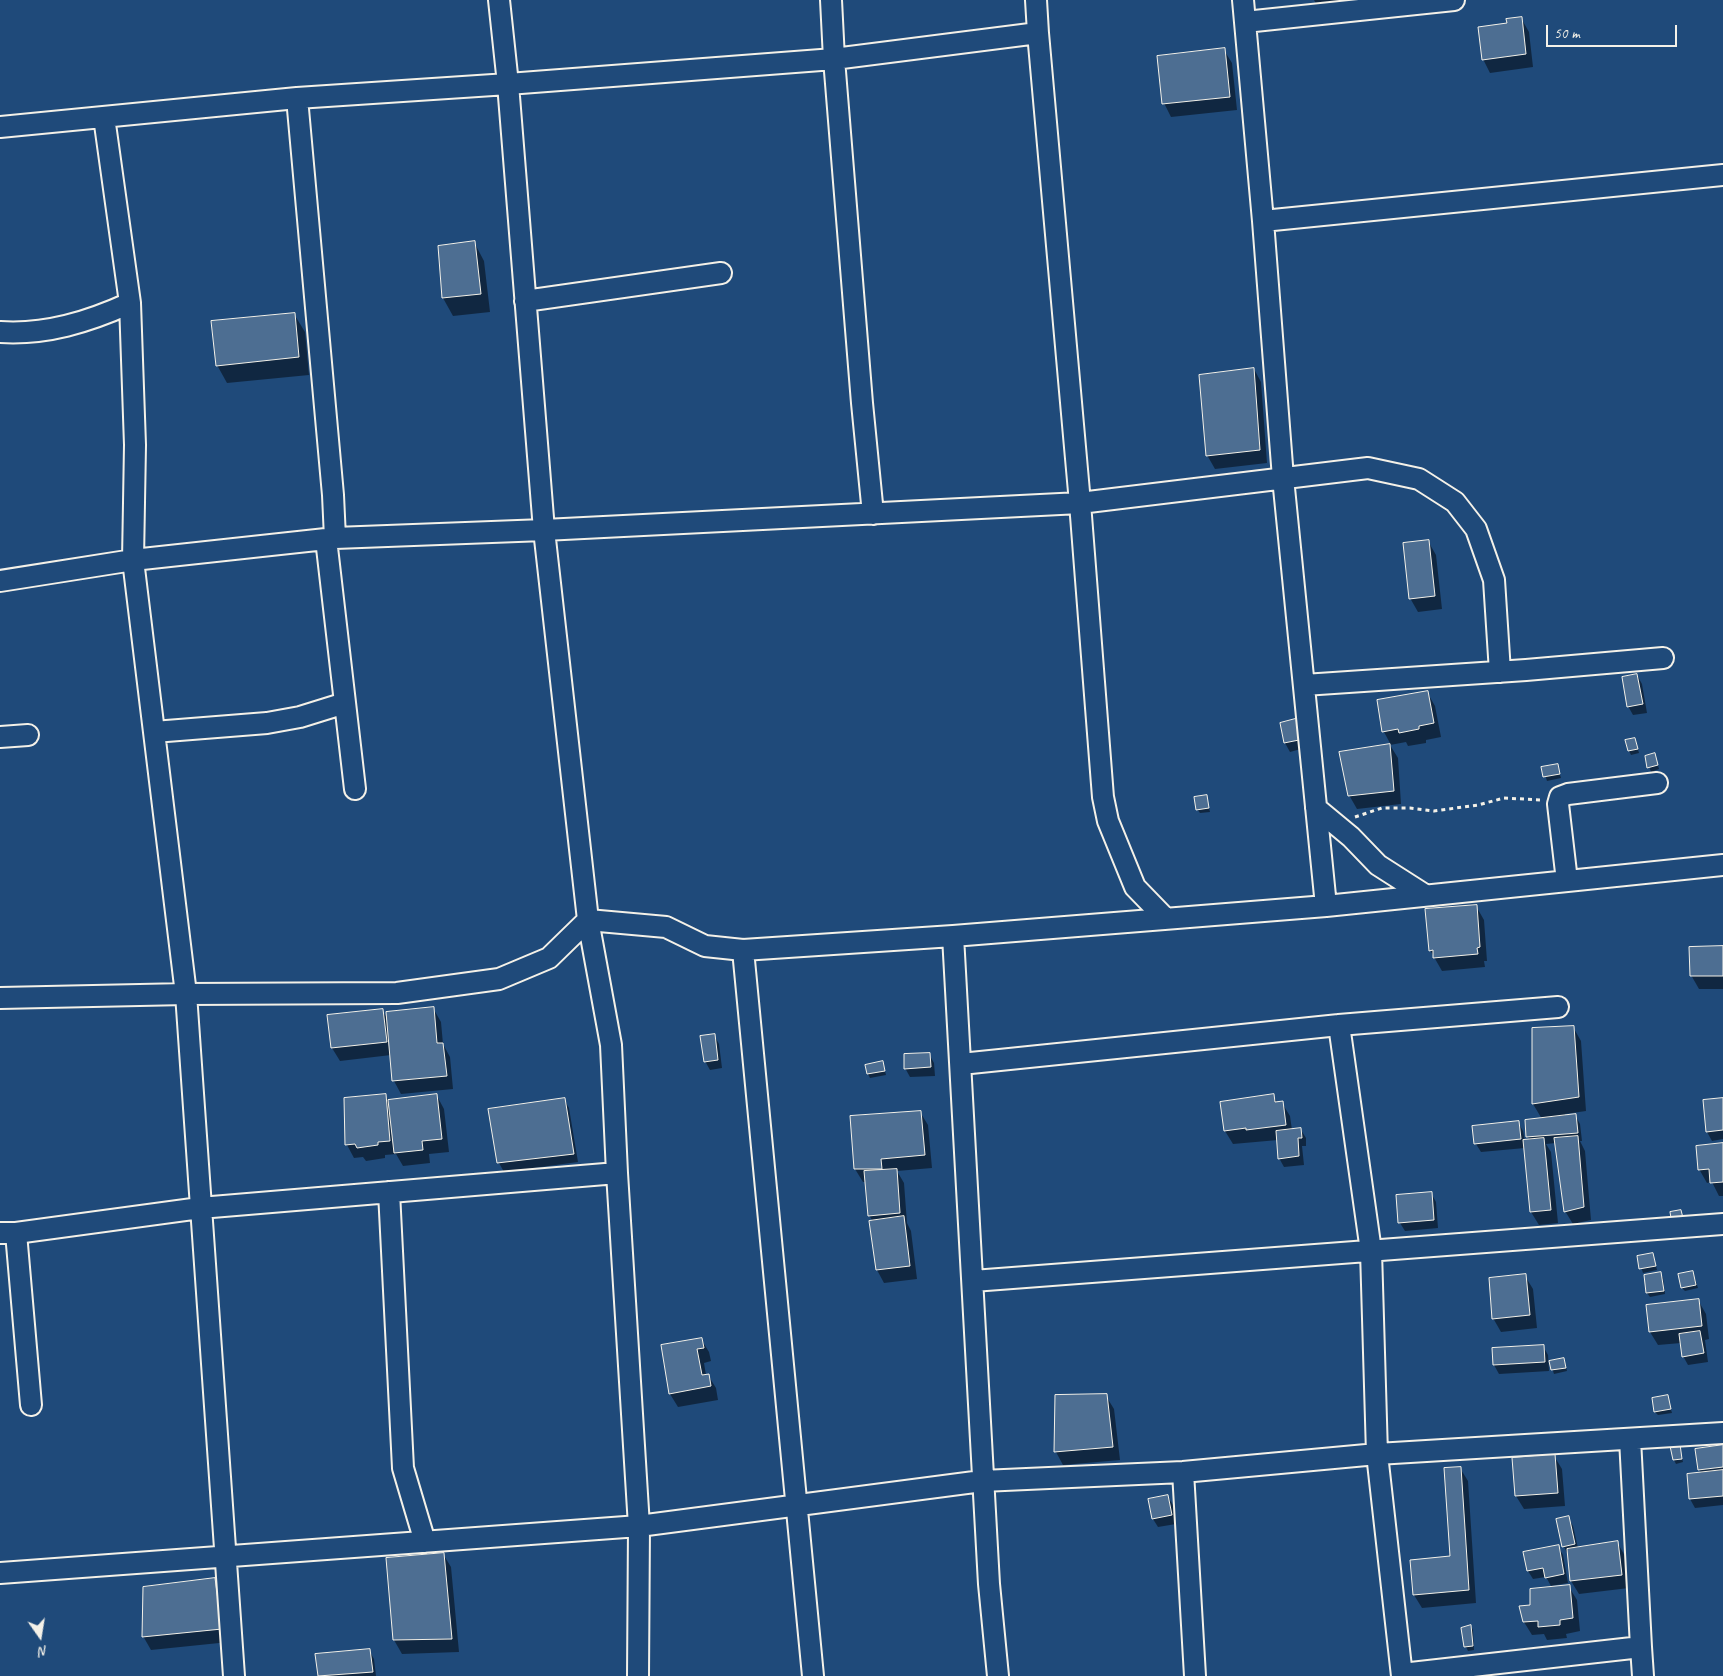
<!DOCTYPE html>
<style>
body{margin:0}
#map{position:relative;width:1723px;height:1676px;overflow:hidden;background:#1f4a7a;font-family:Caveat,sans-serif}
canvas{display:block}
.north{position:absolute;left:15px;top:1611px;width:50px;height:50px;-webkit-text-stroke:4px #1f4a7a;paint-order:stroke;rotate:167deg;font-size:14px;font-weight:700;line-height:20px;text-align:center;color:#f4f1e8}
.north::after{content:'';display:block;margin:auto;width:18px;height:22px;background:#f4f1e8;clip-path:polygon(50% 0,100% 100%,50% 72%,0 100%)}
.scale{position:absolute;left:1546px;top:25px;width:131px;height:22px;box-sizing:border-box;border:2px solid #f4f1e8;border-top:0;padding-left:6px;font-size:15px;line-height:18px;white-space:nowrap;color:#f4f1e8;-webkit-text-stroke:4px #1f4a7a;paint-order:stroke}
</style>
<div id="map">
<canvas width="1723" height="1676"></canvas>
<div class="north">N</div>
<div class="scale">50 m</div>
</div>
<script>
const c = document.querySelector('canvas').getContext('2d');
c.lineJoin = 'round';
function fill(path, color) { c.fillStyle = color; c.fill(path, 'evenodd'); }
function trace(path, color, width, dash) { c.strokeStyle = color; c.lineWidth = width; c.lineCap = dash ? 'butt' : 'round'; c.setLineDash(dash || []); c.stroke(path); }
fill(new Path2D(`
 M1314,0H1368L1320,11Z
 M1521,18L1529,32L1533,67L1490,73L1483,59Z
 M1224,50L1232,63L1237,110L1171,117L1164,103Z
 M474,242L484,261L490,312L453,316L443,298Z
 M294,314L305,332L309,375L227,383L217,365Z
 M1254,369L1261,382L1267,463L1215,469L1207,455Z
 M1428,541L1436,555L1442,609L1418,612L1410,598Z
 M1637,675L1642,684L1647,713L1633,715L1628,706Z
 M1427,692L1435,706L1441,737L1426,740V743L1408,746L1406,742L1390,745L1398,758L1401,804L1357,809L1349,795L1341,753L1391,745L1384,732Z
 M1281,724L1308,747L1290,752L1285,743Z
 M1635,739L1639,753L1631,755L1629,751Z
 M1646,757L1656,759L1659,769L1651,772Z
 M1557,765L1561,778L1547,781L1543,768Z
 M1206,796L1210,812L1200,813L1197,809Z
 M1476,906L1484,920L1487,961H1484L1485,967L1442,971L1430,950Z
 M1723,948V989H1699L1691,975Z
 M433,1008L441,1022L443,1044L450,1057L453,1089L401,1094L394,1081L391,1055L340,1061L332,1048L382,1011L388,1019Z
 M1573,1027L1581,1041L1586,1111L1565,1114V1116L1575,1115L1580,1124L1582,1141H1580L1585,1151L1591,1220L1573,1224L1565,1211L1556,1143L1546,1144L1551,1152L1558,1223L1539,1225L1531,1212L1525,1148L1481,1152L1476,1144L1518,1122L1523,1131L1525,1141L1530,1140L1528,1137L1542,1119L1533,1104V1029Z
 M714,1035L719,1044L722,1068L710,1070L705,1061Z
 M929,1054L934,1063L935,1076L910,1077L905,1068Z
 M883,1063L886,1075L870,1078L868,1074Z
 M385,1095L389,1101L437,1096L444,1109L449,1152L429,1154L430,1163L403,1166L396,1154L385,1155V1158L366,1161L363,1157L354,1158L347,1145L345,1099Z
 M1273,1096L1278,1103H1282L1290,1116L1292,1130H1301L1306,1138V1146H1302L1304,1165L1284,1167L1279,1158L1278,1140L1233,1144L1225,1131Z
 M564,1099L569,1108L578,1162L504,1172L499,1163L490,1110Z
 M1723,1099V1139L1712,1141L1707,1132L1704,1101Z
 M920,1112L928,1125L932,1168L897,1171L904,1183L907,1223L911,1231L917,1279L884,1283L877,1270L873,1222L869,1215L866,1182H863L855,1169Z
 M1723,1145V1196H1719L1712,1182L1707,1183L1699,1169Z
 M1431,1193L1436,1202L1438,1228L1405,1231L1400,1223Z
 M1653,1254L1657,1270L1643,1273L1638,1257Z
 M1693,1272L1698,1288L1685,1291L1682,1288Z
 M1660,1274L1663,1278L1665,1294L1650,1297L1647,1293Z
 M1525,1276L1533,1289L1537,1328L1501,1332L1493,1318Z
 M1698,1300L1706,1314L1709,1339L1705,1340L1708,1362L1688,1365L1683,1356L1681,1343L1658,1345L1650,1332L1647,1306Z
 M701,1339L709,1352L711,1361L704,1363L706,1375H708L716,1388L718,1400L678,1407L670,1394Z
 M1543,1346L1548,1355L1549,1371L1499,1374L1494,1365L1493,1349Z
 M1564,1359L1567,1371L1554,1374L1550,1362Z
 M1056,1396H1106L1114,1409L1120,1460L1063,1465L1056,1452Z
 M1667,1396L1672,1413L1658,1415L1655,1412Z
 M1679,1446L1683,1462L1676,1464L1674,1460Z
 M1723,1446V1505L1695,1508L1690,1499L1688,1475L1702,1474L1699,1470Z
 M1554,1456L1562,1469L1565,1506L1524,1509L1516,1496Z
 M1460,1468L1468,1481L1476,1603L1422,1608L1414,1595L1451,1557Z
 M1168,1497L1173,1505L1176,1524L1158,1527L1153,1519Z
 M1568,1518L1573,1526L1578,1548L1617,1542L1625,1556L1629,1588L1579,1594L1571,1581L1569,1556L1564,1547L1557,1520Z
 M1558,1546L1563,1555L1568,1583L1551,1586L1546,1577L1533,1579L1528,1571Z
 M443,1554L451,1567L459,1652L402,1654L394,1640L387,1560Z
 M215,1580L222,1593L229,1642L151,1650L143,1636Z
 M1569,1587L1577,1600L1580,1631L1566,1634L1567,1638L1547,1640L1544,1634L1532,1635L1524,1622L1531,1606Z
 M1471,1626L1473,1630L1474,1650L1468,1651L1466,1647Z
 M369,1650L374,1659L376,1676H320L317,1655Z`), '#0007');
const building = new Path2D(`
 M1522,17L1526,54L1482,60L1478,27L1507,23L1506,19Z
 M1225,48L1230,97L1162,104L1157,56Z
 M475,241L481,294L442,298L438,246Z
 M295,313L299,357L216,366L211,321Z
 M1254,368L1260,450L1206,456L1199,375Z
 M1429,540L1435,596L1409,599L1403,543Z
 M1637,674L1643,704L1627,707L1622,677Z
 M1428,691L1434,723L1419,726V729L1399,733L1398,729L1382,732L1377,700Z
 M1299,718L1304,739L1284,743L1280,723Z
 M1635,738L1638,749L1628,751L1625,740Z
 M1390,744L1394,791L1348,796L1339,752Z
 M1655,753L1658,765L1647,768L1645,756Z
 M1558,764L1560,774L1543,777L1541,767Z
 M1207,795L1209,808L1196,810L1194,797Z
 M1477,905L1480,947L1477,948L1478,954L1433,958V950L1429,951L1425,909Z
 M1723,946V976H1690L1689,947Z
 M434,1007L437,1043H443L447,1076L392,1081L386,1012Z
 M383,1009L387,1042L331,1048L327,1015Z
 M1574,1026L1579,1097L1532,1104V1028Z
 M715,1034L718,1060L704,1062L700,1036Z
 M930,1053L931,1067L904,1069V1054Z
 M883,1061L885,1071L867,1074L865,1065Z
 M386,1094L390,1141L378,1142V1145L357,1148L355,1144L345,1145L344,1098Z
 M437,1094L442,1139L422,1141L423,1150L394,1153L388,1100Z
 M1274,1094L1275,1102L1283,1101L1286,1125L1246,1130V1128L1224,1131L1220,1102Z
 M565,1098L574,1154L497,1163L488,1109Z
 M1723,1098V1130L1706,1132L1703,1100Z
 M921,1111L925,1155L881,1159L882,1169H854L850,1116Z
 M1576,1114L1578,1133L1526,1137L1525,1120Z
 M1519,1121L1521,1139L1474,1144L1472,1126Z
 M1301,1128L1302,1138H1298L1299,1156L1278,1159L1276,1131Z
 M1578,1136L1584,1207L1564,1212L1554,1138Z
 M1544,1138L1551,1210L1530,1212L1523,1140Z
 M1723,1143V1182L1710,1183L1709,1169L1698,1170L1696,1146Z
 M897,1169L900,1213L868,1216L864,1171Z
 M1432,1192L1434,1220L1398,1223L1396,1195Z
 M1681,1210L1684,1222L1672,1224L1670,1212Z
 M904,1216L910,1266L876,1270L869,1221Z
 M1653,1253L1656,1266L1639,1269L1637,1256Z
 M1693,1271L1696,1285L1681,1288L1678,1274Z
 M1661,1272L1664,1291L1646,1293L1644,1275Z
 M1526,1274L1530,1315L1492,1319L1489,1278Z
 M1699,1299L1702,1326L1649,1332L1646,1305Z
 M1700,1331L1704,1353L1682,1357L1679,1334Z
 M702,1338L704,1348L697,1349L702,1375L709,1374L711,1386L669,1394L661,1345Z
 M1544,1345L1545,1362L1493,1365L1492,1348Z
 M1564,1358L1566,1368L1551,1370L1549,1361Z
 M1107,1394L1113,1447L1054,1452L1055,1395Z
 M1668,1395L1671,1409L1654,1412L1652,1398Z
 M1680,1444L1682,1459L1673,1460L1670,1446Z
 M1723,1445V1467L1698,1470L1695,1449Z
 M1555,1454L1558,1493L1515,1496L1512,1458Z
 M1461,1467L1469,1590L1413,1595L1410,1560L1450,1556L1444,1468Z
 M1723,1470V1496L1689,1499L1687,1474Z
 M1168,1495L1172,1515L1152,1519L1148,1499Z
 M1569,1516L1575,1544L1562,1547L1556,1519Z
 M1618,1541L1622,1575L1570,1581L1567,1549Z
 M1559,1545L1564,1574L1545,1578L1543,1568L1527,1571L1523,1552Z
 M444,1553L452,1639L393,1640L386,1558Z
 M215,1578L222,1629L142,1637L143,1587Z
 M1570,1585L1573,1618L1560,1620V1625L1538,1627V1621L1523,1622L1519,1606L1530,1605V1589Z
 M1471,1625L1473,1646L1464,1647L1461,1628Z
 M370,1649L373,1672L318,1676L315,1654Z`);
fill(building, '#4d6e92');
trace(building, '#f4f1e8', 1);
const minor = new Path2D(`
 M499,0L508,84L544,530L588,920L611,1045L617,1173L639,1526L638,1676
 M831,0L834,59L862,403L873,514
 M1036,0L1038,33L1080,503L1103,797L1108,821L1135,887L1166,919
 M1243,0L1263,221L1283,478L1326,906
 M1245,22L1454,0
 M297,98L333,495L335,538L544,530L1080,503L1368,468L1419,479L1455,502L1476,529L1494,580L1500,672
 M104,117L130,303L135,445L133,560L186,994L234,1676
 M0,127L297,98L508,84L834,59L1038,33
 M1263,221L1723,175
 M525,301L721,273
 M0,332C46,335 88,322 130,303
 M326,539L355,789
 M0,581L133,560L335,538
 M1304,685L1526,670L1663,658
 M154,732L267,723L300,717L345,703
 M0,737L28,735
 M1316,808L1351,837L1378,865L1425,895
 M1567,881L1558,804L1560,797L1568,794L1657,783
 M953,936L989,1584L998,1676
 M743,950L813,1676
 M0,998L186,994L397,993L499,979L549,958L588,920L666,927L705,946L743,950L953,936L1326,906L1723,865
 M1339,1025L1371,1251L1377,1454L1402,1676
 M961,1064L1339,1025L1558,1007
 M389,1192L403,1468L425,1542
 M0,1233H16L200,1208L617,1173
 M16,1233L31,1405
 M973,1281L1723,1224
 M1630,1439L1641,1647L1643,1676
 M1183,1472L1195,1676
 M0,1573L639,1526L982,1481L1183,1472L1377,1454L1723,1433
 M1402,1674L1641,1647`);
trace(minor, '#f4f1e8', 24);
trace(new Path2D(`
 M1355,817L1382,808H1410L1434,811L1478,805L1504,798L1541,800`), '#f4f1e8', 3, [4, 4]);
trace(minor, '#1f4a7a', 20);
</script>
